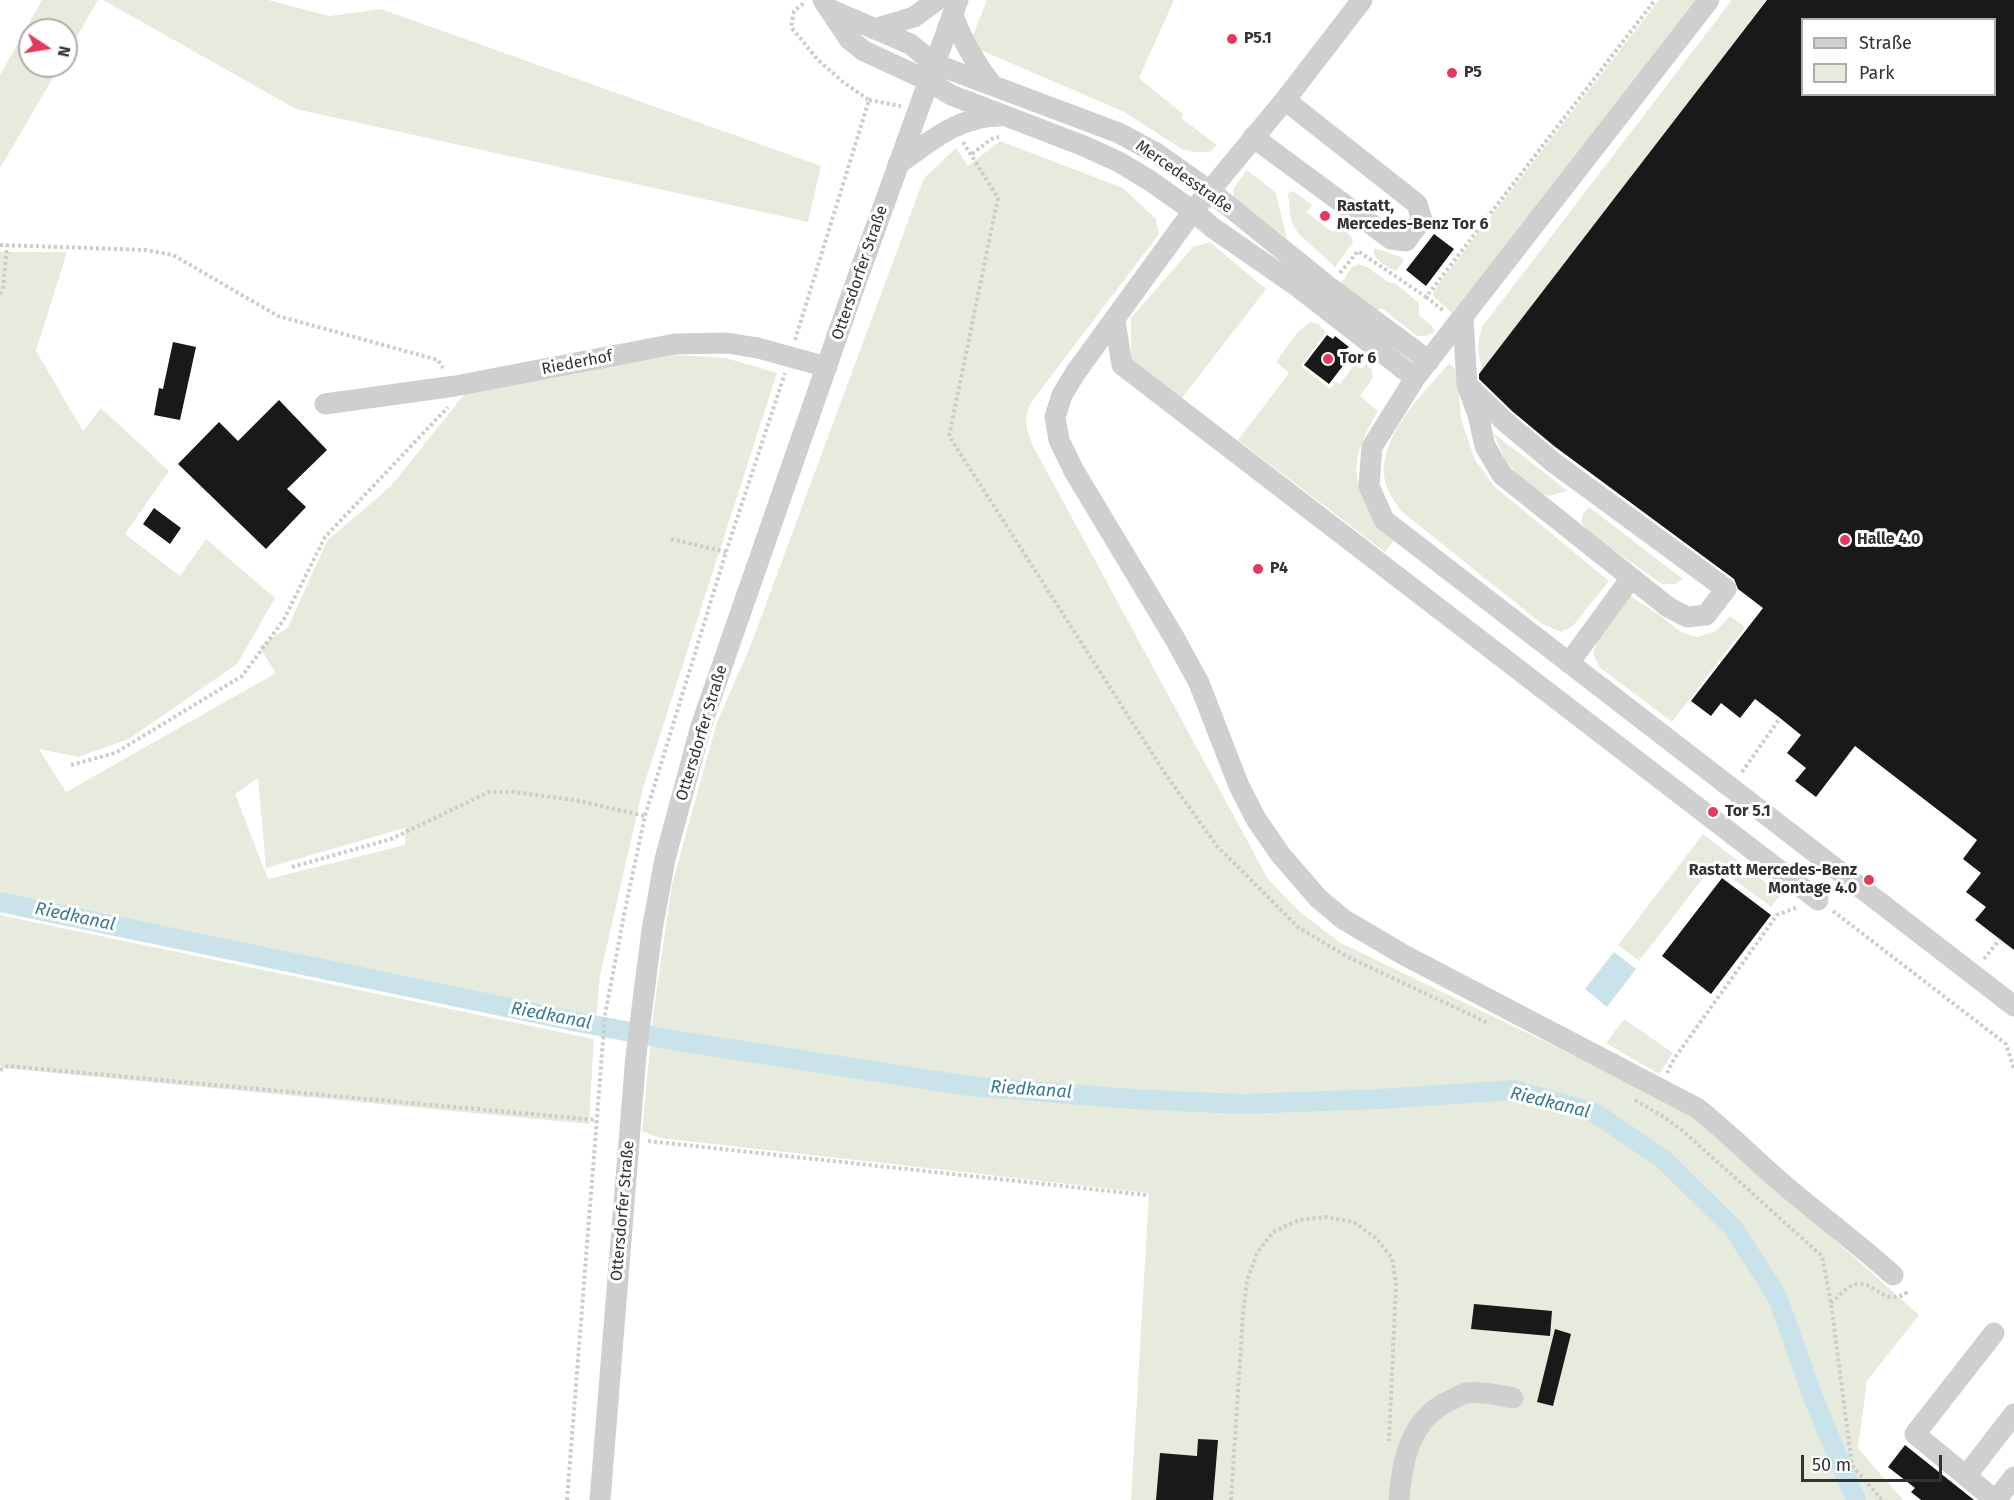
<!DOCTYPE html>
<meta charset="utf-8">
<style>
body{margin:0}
#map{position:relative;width:2014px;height:1500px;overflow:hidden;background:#fff;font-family:"Fira Sans",sans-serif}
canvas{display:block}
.legend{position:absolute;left:1801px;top:18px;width:195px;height:78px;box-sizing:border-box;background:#fff;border:2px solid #adadad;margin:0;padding:8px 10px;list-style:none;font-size:18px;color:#323232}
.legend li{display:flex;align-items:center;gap:12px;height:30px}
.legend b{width:30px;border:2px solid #adadad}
.north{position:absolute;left:18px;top:18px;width:60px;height:60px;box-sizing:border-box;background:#fff;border:2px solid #adadad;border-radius:50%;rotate:102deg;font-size:16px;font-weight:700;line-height:24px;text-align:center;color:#323232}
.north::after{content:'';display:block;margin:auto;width:21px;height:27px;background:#e4385c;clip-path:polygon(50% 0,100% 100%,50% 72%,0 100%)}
.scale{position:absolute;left:1801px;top:1455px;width:141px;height:27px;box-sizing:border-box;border:3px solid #323232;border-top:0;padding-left:8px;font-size:18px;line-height:21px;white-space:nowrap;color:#323232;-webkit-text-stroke:4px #fff;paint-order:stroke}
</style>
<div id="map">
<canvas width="2014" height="1500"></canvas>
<ul class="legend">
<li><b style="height:8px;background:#cfcfcf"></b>Straße</li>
<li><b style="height:16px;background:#e7ebdd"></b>Park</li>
</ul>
<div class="north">N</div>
<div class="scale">50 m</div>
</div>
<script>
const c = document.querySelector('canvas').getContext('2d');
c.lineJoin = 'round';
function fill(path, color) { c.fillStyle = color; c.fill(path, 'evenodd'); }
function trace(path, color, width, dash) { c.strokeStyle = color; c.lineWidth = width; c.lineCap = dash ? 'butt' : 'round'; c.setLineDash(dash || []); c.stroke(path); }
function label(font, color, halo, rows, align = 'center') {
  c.font = font + ' "Fira Sans",sans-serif'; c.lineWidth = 6; c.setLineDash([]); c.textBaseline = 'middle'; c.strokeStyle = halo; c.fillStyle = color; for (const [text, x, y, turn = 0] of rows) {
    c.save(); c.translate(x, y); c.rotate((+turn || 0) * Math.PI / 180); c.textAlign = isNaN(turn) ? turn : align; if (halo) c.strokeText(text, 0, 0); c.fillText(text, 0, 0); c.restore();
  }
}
fill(new Path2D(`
 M42,0H98L66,55V30H30V66H60L0,168V75Z
 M103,0H268L329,16L381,9L821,166L808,222L296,109Z
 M987,0H1174L1139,78L1183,114L1181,118L1217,145L1210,152H1193L1182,149L1124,112L969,45Z
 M1659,0H1696L1452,313L1433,296L1434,290Z
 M1732,0H1766L1484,372C1477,355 1477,344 1482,327Z
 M1000,141L1123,188L1156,219L1159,234L1030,404C1024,422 1026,429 1033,446L1268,879L1300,912L1339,942L1691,1112L1919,1315L1867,1381L1858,1448L1903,1500H1131L1149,1193L660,1138L642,1131L653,1015L672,884L717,722L750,647L924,178L956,148L968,166Z
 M1247,170L1276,193L1287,239L1234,198L1233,189Z
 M1293,191L1312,205L1307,212L1332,232L1338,226L1350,235L1353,242L1335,267L1298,233L1291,221L1288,193Z
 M1210,242L1266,289L1179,402L1131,360V318L1193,247Z
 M1375,248L1401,257L1404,261L1396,271C1388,268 1375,260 1373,252Z
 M0,252H67L36,351L83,431L101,408L169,471L125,534L180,576L206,539L275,598L237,664L129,739L78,757L39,749L66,792L276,673L259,647L288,627L327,541L391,486L467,391L675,355L726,358L777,373L643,788L600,976L596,1019L0,893ZM258,778L266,868L405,828V845L268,879L235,794Z
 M1358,264L1367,267L1388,282L1396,284L1419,303V315L1432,326L1435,332L1425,336H1417L1383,309H1371L1340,285L1352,267Z
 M1310,322L1318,324L1326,332L1301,366L1330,389L1336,382L1340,384L1355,364L1361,369L1366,364L1372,371L1373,378L1360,396L1378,411C1342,472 1354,486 1394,540L1385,552L1238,440L1289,373L1276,362L1297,333Z
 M1449,363L1457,371L1461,419L1475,460L1495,487L1609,581L1572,627L1561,632L1542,624L1401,511C1396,504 1390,495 1387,487C1371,443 1423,394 1449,363Z
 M1493,433L1568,491L1548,496L1531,488L1507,463Z
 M1589,507L1683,579L1675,584H1662L1588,532L1581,522L1583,514Z
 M1630,596L1658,614L1681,632L1697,637L1716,631L1730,616L1745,627L1672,722L1599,667L1593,653L1600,635Z
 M1703,834L1781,894L1771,907L1714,864L1639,961L1618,945Z
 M0,915L594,1039L589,1124L3,1068L0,1065Z
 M1624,1019L1673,1053L1659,1074L1606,1043Z`), '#e7ebdd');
fill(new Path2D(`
 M1614,952L1636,969L1607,1007L1585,989Z`), '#cae3eb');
trace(new Path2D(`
 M0,902L573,1021L678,1041L969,1086L1131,1099L1241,1104L1381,1099L1515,1090L1595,1113L1663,1159L1733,1228L1777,1296L1814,1400L1856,1500`), '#cae3eb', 20);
fill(new Path2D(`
 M1767,0H2014V950L1975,920L1986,907L1966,892L1981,873L1963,859L1977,840L1855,746L1816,797L1795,781L1806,768L1787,753L1801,735L1780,718L1755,699L1740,718L1721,703L1711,716L1691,701L1763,608L1738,589L1734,579L1554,446L1512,411L1479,379V374ZM1803,20H1995V94H1803Z
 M1434,234L1454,249L1426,286L1406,270Z
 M1327,335L1333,339L1335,336L1349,347L1346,349L1352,354L1329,384L1304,365Z
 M173,342L196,347L180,420L154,415L159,388L163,389Z
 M279,400L327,450L287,489L306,507L266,549L178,464L219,422L238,441Z
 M154,508L181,528L170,544L143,524Z
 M1722,878L1771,915L1711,994L1662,956Z
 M1474,1304L1552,1311L1550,1336L1471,1329Z
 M1555,1329L1571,1334L1553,1406L1537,1402Z
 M1198,1439L1218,1440L1213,1500H1156L1160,1453L1197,1456Z
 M1905,1445L1974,1500H1921L1911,1492L1915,1488L1888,1467Z`), '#191919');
trace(new Path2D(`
 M869,100L901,106
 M963,142L998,198L949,436L1166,775L1217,846L1299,928L1348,957L1488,1023
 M972,154L991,139L999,137
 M0,245L146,250L173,255L278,316L438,360L443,368
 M1340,273L1358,251L1426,297L1655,0
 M0,294L3,289L7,245
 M1426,297L1444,311
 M795,340L869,100L843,82L818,60L791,27L794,11L804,3
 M671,539L726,552
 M71,765L115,753L242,676L283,621L325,537L448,407
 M1742,772L1780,718
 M292,867L391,839L489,792H513L575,800L645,816
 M1833,911L2006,1044L2014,1069
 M1984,959L2000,939
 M0,1070L8,1066L596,1120
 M1667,1073L1674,1059L1777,915L1798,907
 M1635,1100L1664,1117L1684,1132L1822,1256L1831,1303L1852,1465L1882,1500
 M648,1141L1146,1195
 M1831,1303C1837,1298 1846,1287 1854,1285C1873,1278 1884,1308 1906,1293L1904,1290
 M567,1500L605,1015L624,915L645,816L726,552L785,373
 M1231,1500L1243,1314L1247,1281L1257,1253L1273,1232L1299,1220L1325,1217L1354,1222L1376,1238L1392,1258L1396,1284L1389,1441`), '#ccc', 4, [3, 3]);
trace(new Path2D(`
 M823,0L849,39L864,51L929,81L951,95L1084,146L1119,162L1149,180L1193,211L1213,228L1294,284L1415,378
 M1362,0L1285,100L1193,211L1076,372L1062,395L1055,417L1059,440L1074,471L1175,639L1199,683L1239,786L1256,819L1280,854L1318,898L1343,919L1404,955L1697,1108C1725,1130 1749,1154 1776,1178C1814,1211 1855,1241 1893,1275
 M1709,0L1415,378L1372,447L1369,486L1384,520L2014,1006
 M829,9L910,44L935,64L1119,133L1156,153L1210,191L1329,287L1429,361
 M953,16C963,42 975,63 992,85
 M874,29L914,17L937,0
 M1253,137L1391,239L1406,241L1422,220L1417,204L1285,100
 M898,164C930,142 957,117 998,116
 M1463,317L1467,385L1503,420L1553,462L1726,589L1706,615L1687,617L1668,607L1502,475L1485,446L1478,415L1467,385
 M1115,321L1122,365L1818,900
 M325,404L455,386L675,344L727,343L758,348L827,367
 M1569,663L1631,578
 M1994,1333L1915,1434L1995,1500
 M1966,1476L2014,1414
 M600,1500L636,1055L652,930L665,859L701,726L856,282L958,0
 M1399,1500C1402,1461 1410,1419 1449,1401C1454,1399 1461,1394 1466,1393C1481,1391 1498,1395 1513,1398
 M1996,1500L2014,1477`), '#cfcfcf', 21);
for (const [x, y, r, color] of [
 [1232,39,6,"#e4385c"],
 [1452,73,6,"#e4385c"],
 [1325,216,6,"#e4385c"],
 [1328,359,6,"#e4385c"],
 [1845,540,6,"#e4385c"],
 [1258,569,6,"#e4385c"],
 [1713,812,6,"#e4385c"],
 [1869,880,6,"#e4385c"]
]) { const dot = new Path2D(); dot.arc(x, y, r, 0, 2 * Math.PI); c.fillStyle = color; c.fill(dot); trace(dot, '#fff', 2); }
label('bold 16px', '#323232', '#fff', [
 ["P5.1",1244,39],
 ["P5",1464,73],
 ["Rastatt,",1337,207],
 ["Mercedes-Benz Tor 6",1337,225],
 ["Tor 6",1340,359],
 ["Halle 4.0",1857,540],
 ["P4",1270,569],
 ["Tor 5.1",1725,812],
 ["Rastatt Mercedes-Benz",1857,871,"right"],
 ["Montage 4.0",1857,889,"right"]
], 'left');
label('16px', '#323232', '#fff', [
 ["Mercedesstraße",1184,177,35],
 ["Ottersdorfer Straße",860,273,-71],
 ["Riederhof",577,363,-11],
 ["Ottersdorfer Straße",702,733,-73],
 ["Ottersdorfer Straße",623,1211,-85]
]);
label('italic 18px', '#3d7a8e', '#fff', [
 ["Riedkanal",75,917,12],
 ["Riedkanal",551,1016,11],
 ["Riedkanal",1031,1090,4],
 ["Riedkanal",1550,1103,14]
]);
</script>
